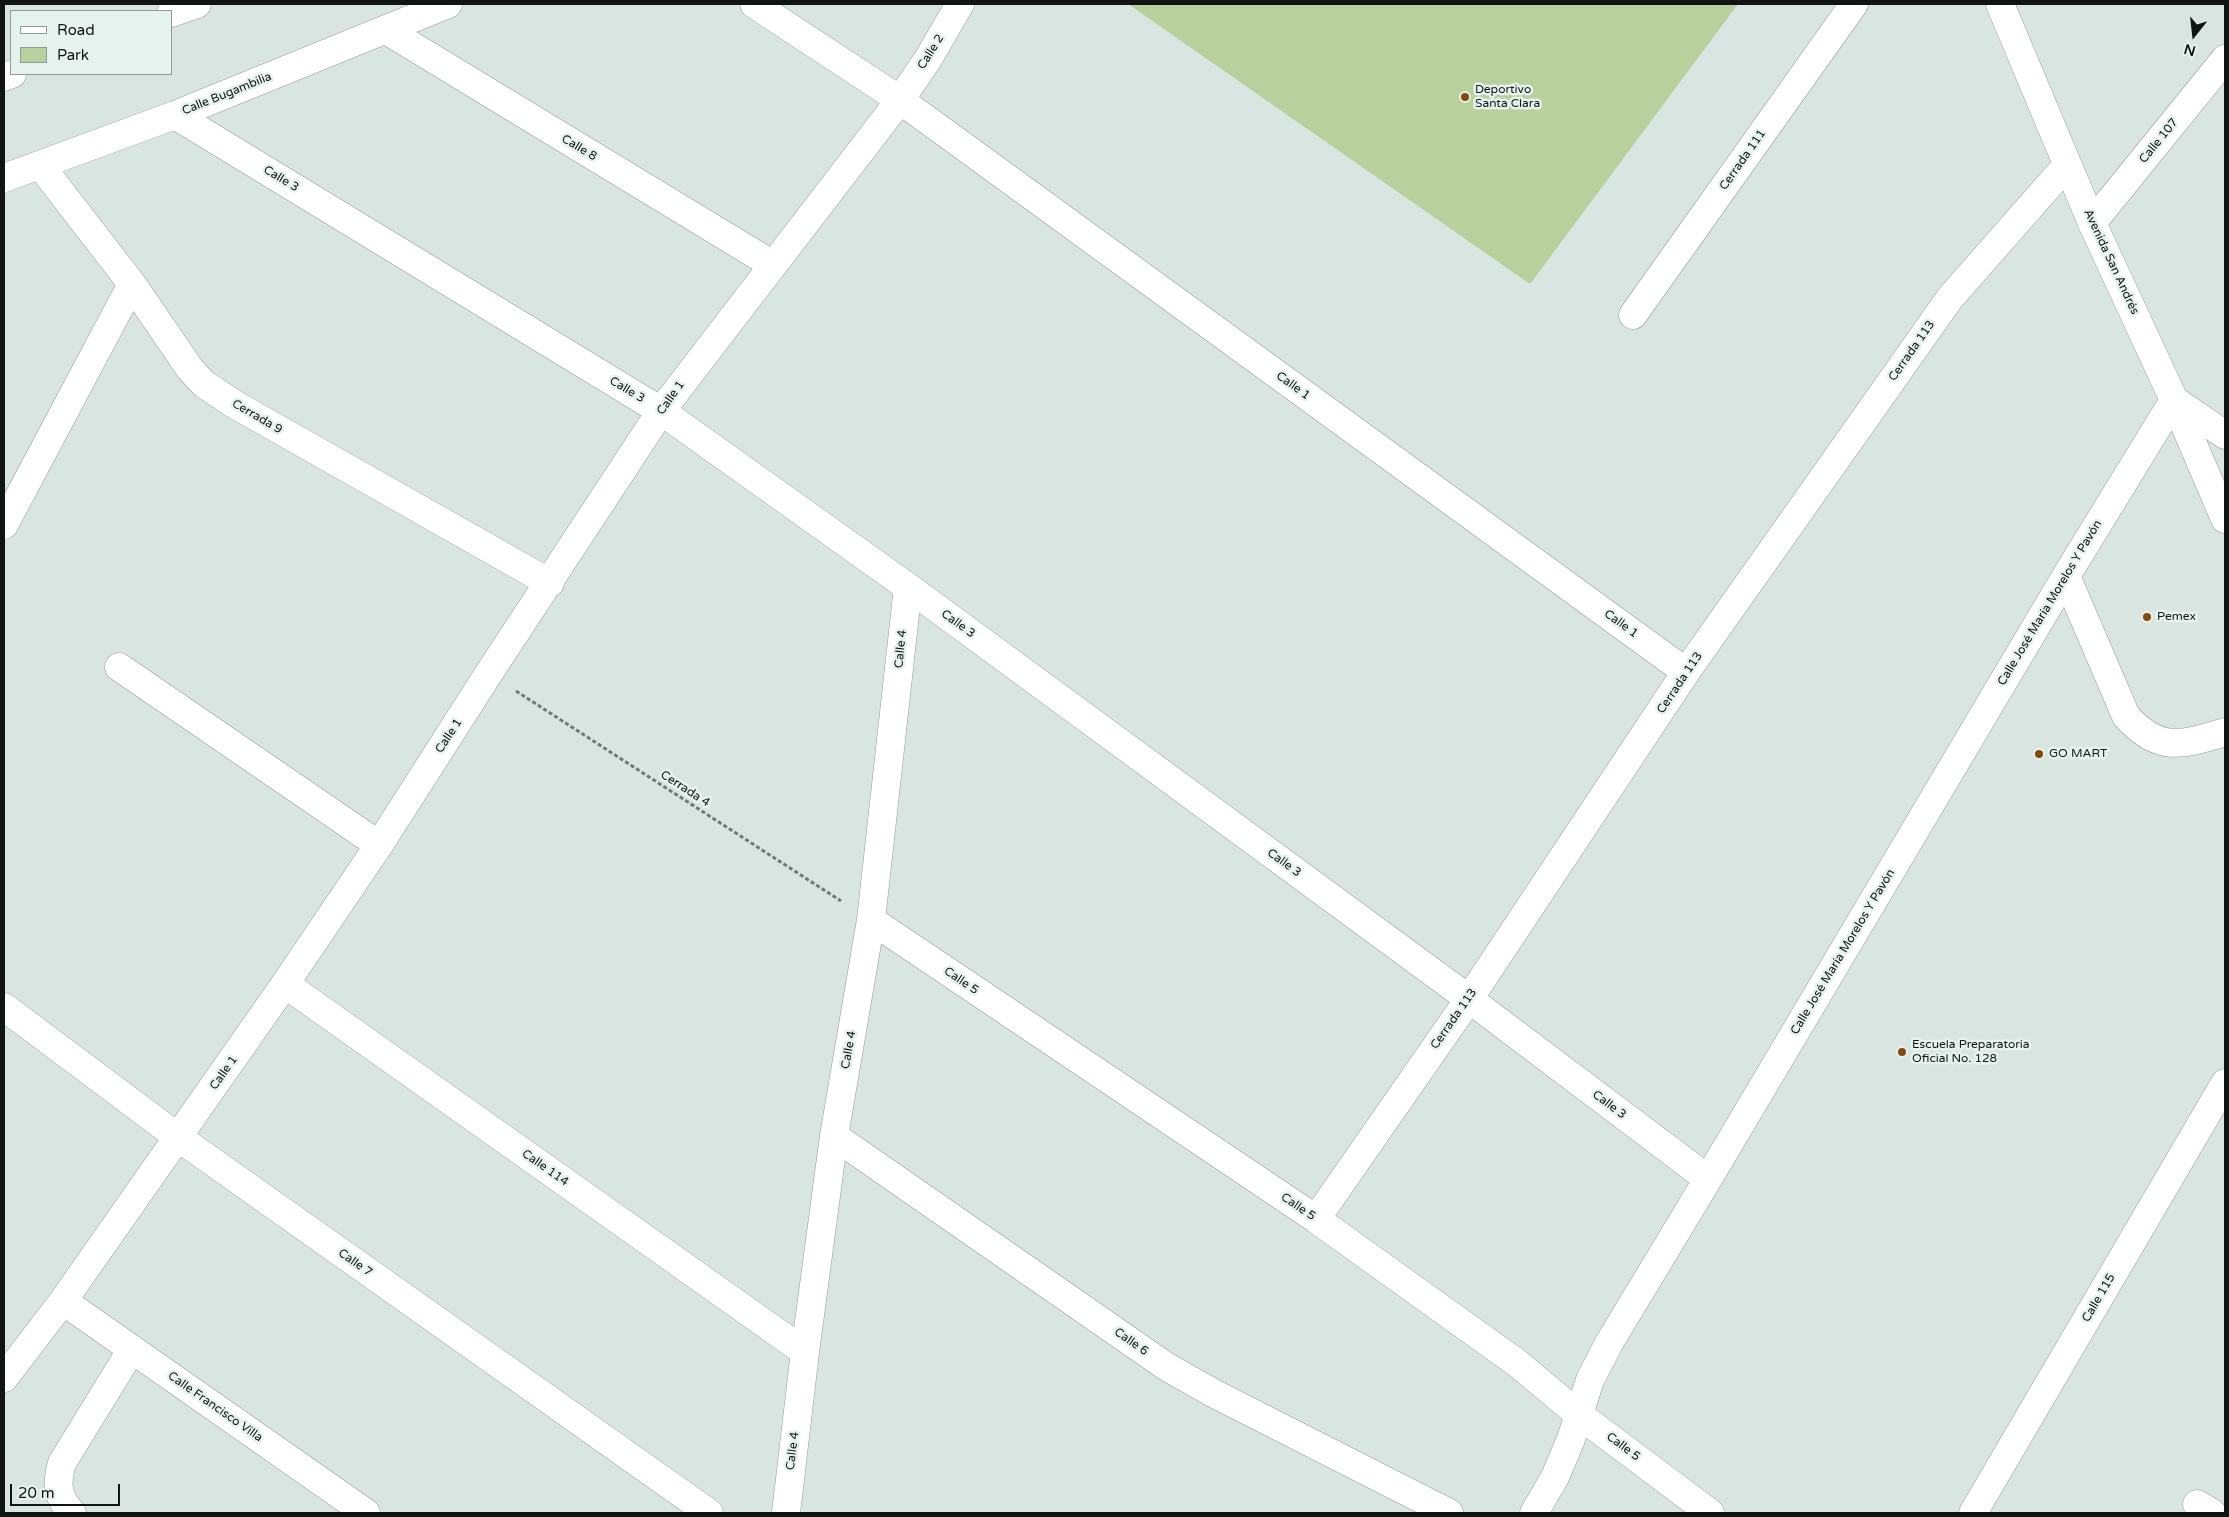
<!DOCTYPE html>
<meta charset="utf-8">
<style>
body{margin:0}
#map{position:relative;width:2229px;height:1517px;overflow:hidden;background:#d8e5e1;font-family:"Varela Round",sans-serif}
canvas{display:block}
.frame{position:absolute;inset:0;border:5px solid #101513;pointer-events:none}
.legend{position:absolute;left:10px;top:10px;width:162px;height:65px;box-sizing:border-box;background:#e6f2ee;border:1px solid #909a96;margin:0;padding:6px 9px;list-style:none;font-size:15px;color:#101513}
.legend li{display:flex;align-items:center;gap:10px;height:25px}
.legend b{width:25px;border:1px solid #909a96}
.north{position:absolute;left:2169px;top:10px;width:50px;height:50px;-webkit-text-stroke:4px #e6f2ee;paint-order:stroke;rotate:196deg;font-size:14px;font-weight:700;line-height:20px;text-align:center;color:#101513}
.north::after{content:'';display:block;margin:auto;width:18px;height:22px;background:#101513;clip-path:polygon(50% 0,100% 100%,50% 72%,0 100%)}
.scale{position:absolute;left:10px;top:1484px;width:110px;height:22px;box-sizing:border-box;border:2px solid #101513;border-top:0;padding-left:6px;font-size:15px;line-height:18px;white-space:nowrap;color:#101513;-webkit-text-stroke:4px #e6f2ee;paint-order:stroke}
</style>
<div id="map">
<canvas width="2229" height="1517"></canvas>
<div class="frame"></div>
<ul class="legend">
<li><b style="height:6px;background:#fff"></b>Road</li>
<li><b style="height:14px;background:#b8d09c"></b>Park</li>
</ul>
<div class="north">N</div>
<div class="scale">20 m</div>
</div>
<script>
const c = document.querySelector('canvas').getContext('2d');
c.lineJoin = 'round';
function fill(path, color) { c.fillStyle = color; c.fill(path, 'evenodd'); }
function trace(path, color, width, dash) { c.strokeStyle = color; c.lineWidth = width; c.lineCap = dash ? 'butt' : 'round'; c.setLineDash(dash || []); c.stroke(path); }
function label(font, color, halo, rows, align = 'center') {
  c.font = font + ' "Varela Round",sans-serif'; c.lineWidth = 5; c.setLineDash([]); c.textBaseline = 'middle'; c.strokeStyle = halo; c.fillStyle = color; for (const [text, x, y, turn = 0] of rows) {
    c.save(); c.translate(x, y); c.rotate((+turn || 0) * Math.PI / 180); c.textAlign = isNaN(turn) ? turn : align; if (halo) c.strokeText(text, 0, 0); c.fillText(text, 0, 0); c.restore();
  }
}
fill(new Path2D(`
 M1128,4H1738L1530,284Z`), '#b8d09c');
const minor = new Path2D(`
 M754,4L900,100L1686,672
 M386,30L773,265
 M175,115L661,411L908,587L1469,999L1708,1179
 M40,165L132,284L190,369L204,384L234,404L550,583
 M4,178L175,115L448,4
 M2092,223L2225,59
 M1633,315L1854,4
 M4,525L132,284
 M2066,576L2126,716C2159,753 2182,745 2225,732
 M119,667L379,845
 M871,920L1316,1219L1517,1363L1578,1414L1710,1513
 M285,984L805,1352
 M4,1007L179,1138L709,1513
 M834,1136L1167,1367L1215,1394L1449,1513
 M1316,1219L1469,999L1686,672L1950,298L2067,165
 M63,1301L366,1513
 M4,1378L63,1301L285,984L379,845L489,673L661,411L900,100L928,59L960,4
 M2197,1504L2212,1513
 M72,1513C57,1497 56,1484 62,1463L132,1349
 M786,1513L805,1352L834,1136L871,920L908,587
 M1534,1513L1555,1477L1571,1439L1590,1380L1609,1343L1708,1179L2066,576L2174,400L2225,435
 M1973,1513L2225,1083`);
const major = new Path2D(`
 M2000,4L2092,223L2174,400L2225,519`);
const highway = new Path2D(`
 M171,13L197,4
 M4,77L12,74`);
trace(minor, '#929e9a', 29);
trace(major, '#929e9a', 29);
trace(highway, '#929e9a', 29);
trace(new Path2D(`
 M516,691L841,901`), '#717a77', 3, [4, 2.5]);
trace(minor, '#fff', 28);
trace(major, '#fff', 28);
trace(highway, '#fff', 28);
for (const [x, y, r, color] of [
 [1465,97,5,"#864909"],
 [2147,617,5,"#864909"],
 [2039,754,5,"#864909"],
 [1902,1052,5,"#864909"]
]) { const dot = new Path2D(); dot.arc(x, y, r, 0, 2 * Math.PI); c.fillStyle = color; c.fill(dot); trace(dot, '#e6f2ee', 2); }
label('12px', '#101513', '#e6f2ee', [
 ["Calle 2",931,52,-58],
 ["Calle Bugambilia",227,94,-22],
 ["Calle 107",2159,141,-51],
 ["Calle 8",579,148,31],
 ["Cerrada 111",1743,160,-55],
 ["Calle 3",281,179,31],
 ["Avenida San Andrés",2111,262,65],
 ["Cerrada 113",1912,351,-55],
 ["Calle 1",1293,386,36],
 ["Calle 3",627,390,31],
 ["Calle 1",671,398,-55],
 ["Cerrada 9",257,417,30],
 ["Calle José María Morelos Y Pavón",2050,603,-59],
 ["Calle 3",958,624,36],
 ["Calle 1",1621,624,36],
 ["Calle 4",901,649,-84],
 ["Cerrada 113",1680,683,-56],
 ["Calle 1",449,736,-57],
 ["Cerrada 4",685,789,33],
 ["Calle 3",1284,863,36],
 ["Calle José María Morelos Y Pavón",1843,952,-59],
 ["Calle 5",961,981,34],
 ["Cerrada 113",1454,1019,-55],
 ["Calle 4",849,1050,-80],
 ["Calle 1",224,1073,-55],
 ["Calle 3",1609,1105,37],
 ["Calle 114",545,1168,35],
 ["Calle 5",1298,1207,34],
 ["Calle 7",355,1263,35],
 ["Calle 115",2099,1298,-60],
 ["Calle 6",1131,1342,35],
 ["Calle Francisco Villa",215,1407,35],
 ["Calle 5",1623,1447,37],
 ["Calle 4",793,1451,-83]
]);
label('12px', '#101513', '#e6f2ee', [
 ["Deportivo",1475,90],
 ["Santa Clara",1475,104],
 ["Pemex",2157,617],
 ["GO MART",2049,754],
 ["Escuela Preparatoria",1912,1045],
 ["Oficial No. 128",1912,1059]
], 'left');
</script>
